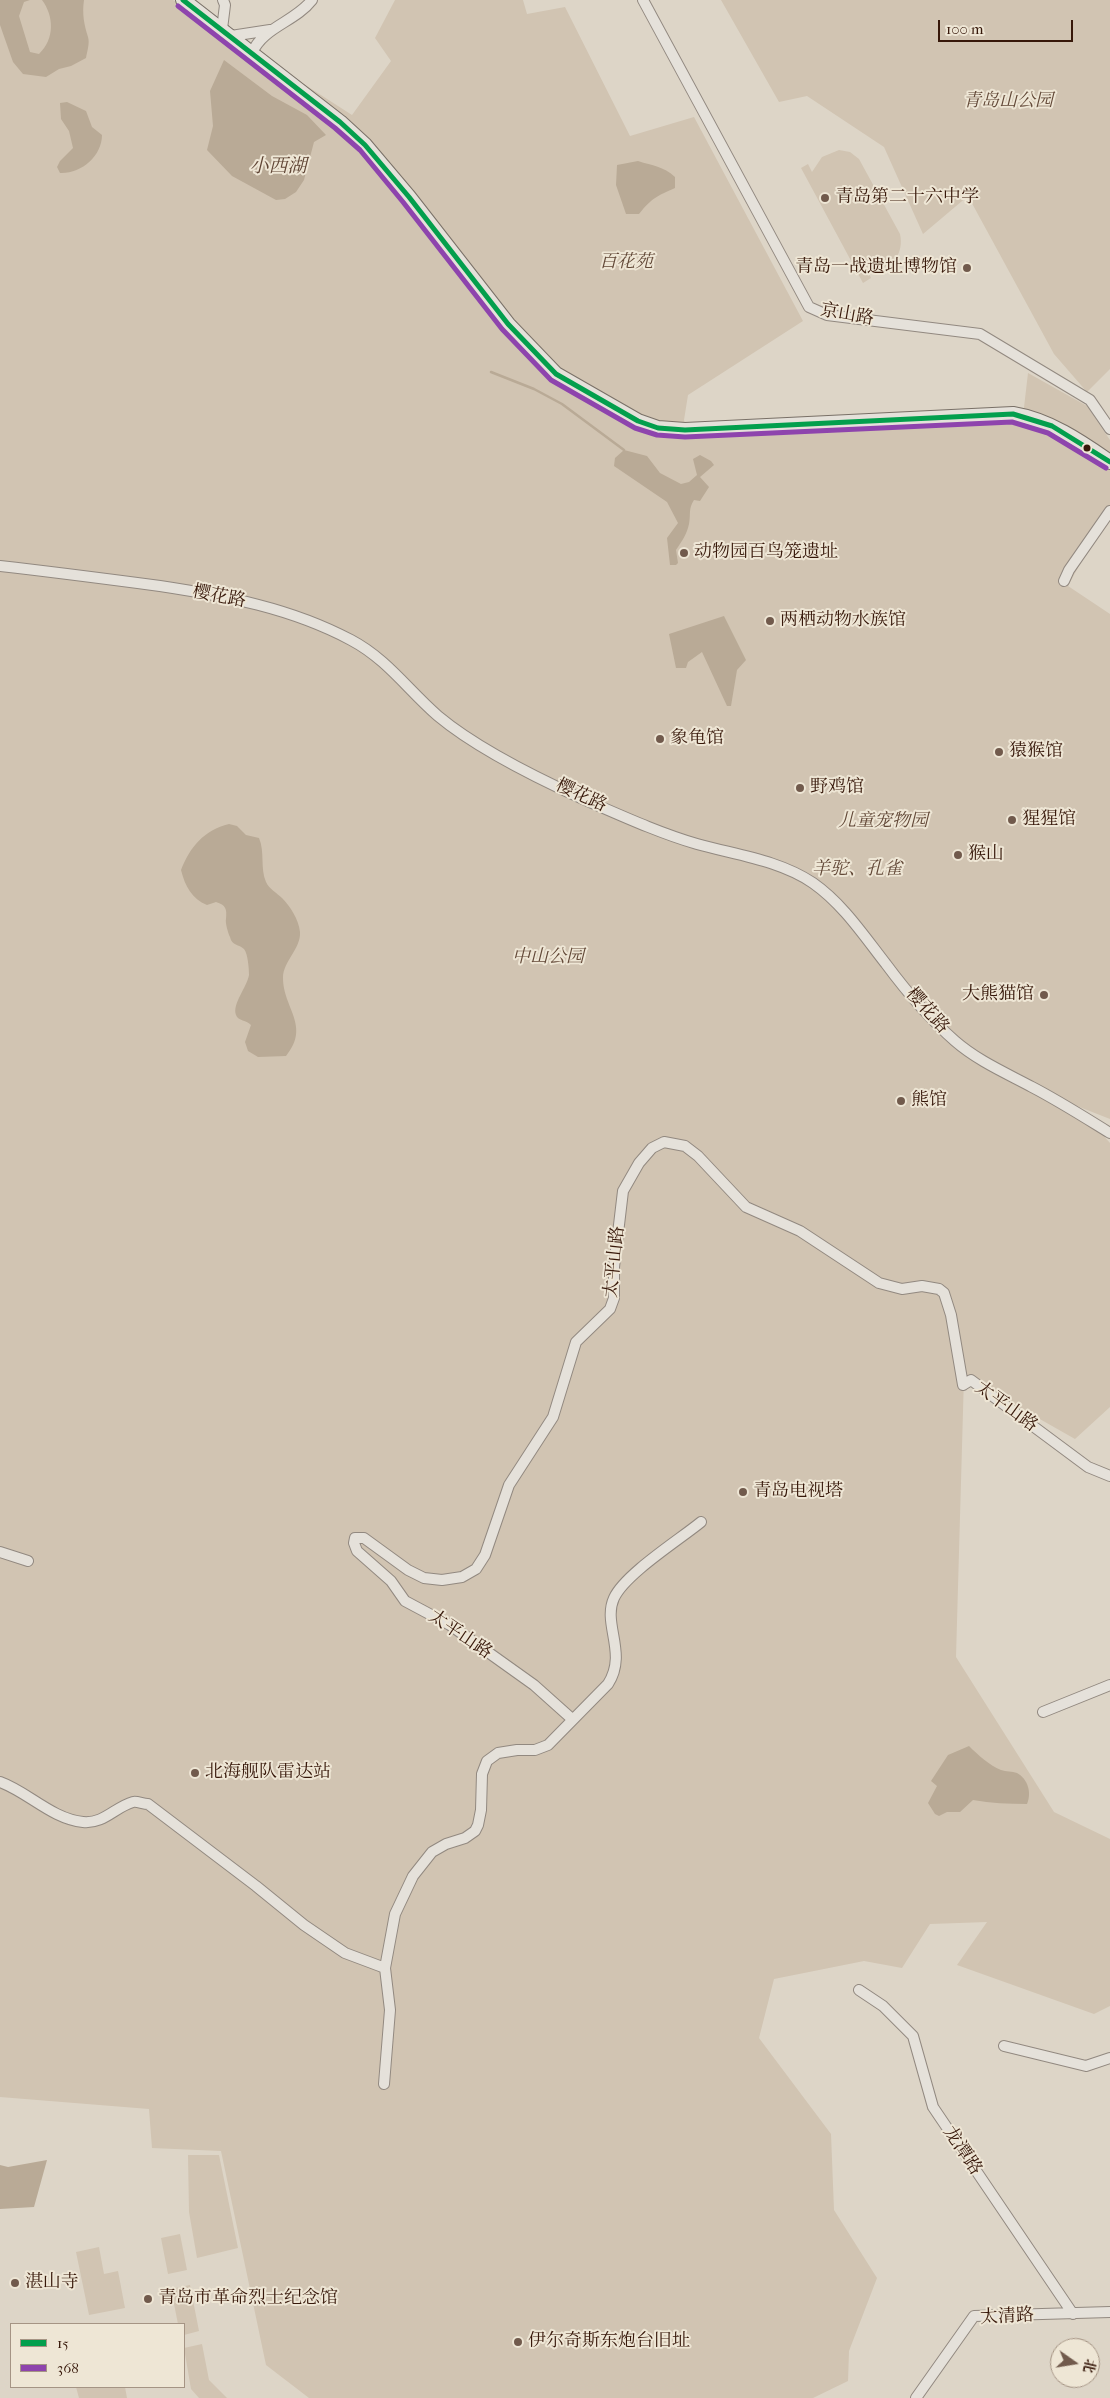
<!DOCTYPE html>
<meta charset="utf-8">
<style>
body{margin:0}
#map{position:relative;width:1110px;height:2398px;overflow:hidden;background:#ddd5c7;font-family:"IM FELL French Canon","Noto Serif SC",serif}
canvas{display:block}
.legend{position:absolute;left:10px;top:2323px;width:175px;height:65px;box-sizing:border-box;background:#eee6d5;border:1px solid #a59484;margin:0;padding:6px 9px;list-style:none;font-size:15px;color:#37180a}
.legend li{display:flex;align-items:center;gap:10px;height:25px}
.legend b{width:25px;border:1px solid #a59484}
.north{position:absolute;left:1050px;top:2338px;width:50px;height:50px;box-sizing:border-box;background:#eee6d5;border:1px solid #a59484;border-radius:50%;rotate:103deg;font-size:14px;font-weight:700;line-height:20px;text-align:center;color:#37180a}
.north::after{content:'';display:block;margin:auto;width:18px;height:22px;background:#715a4c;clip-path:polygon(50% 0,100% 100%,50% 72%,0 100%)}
.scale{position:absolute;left:938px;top:20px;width:135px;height:22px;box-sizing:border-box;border:2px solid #37180a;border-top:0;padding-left:6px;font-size:15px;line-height:18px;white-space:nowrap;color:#37180a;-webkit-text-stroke:4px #eee6d5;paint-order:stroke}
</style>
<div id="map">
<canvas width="1110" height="2398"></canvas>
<ul class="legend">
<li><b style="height:6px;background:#039f4d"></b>15</li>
<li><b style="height:6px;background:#8e44ad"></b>368</li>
</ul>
<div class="north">北</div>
<div class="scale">100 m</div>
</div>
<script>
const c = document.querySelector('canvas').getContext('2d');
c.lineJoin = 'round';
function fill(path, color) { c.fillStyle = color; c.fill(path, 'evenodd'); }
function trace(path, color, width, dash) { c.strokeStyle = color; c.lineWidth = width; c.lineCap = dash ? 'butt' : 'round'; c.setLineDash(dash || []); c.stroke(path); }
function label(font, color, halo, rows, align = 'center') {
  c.font = font + ' "IM FELL French Canon","Noto Serif SC",serif'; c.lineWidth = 4; c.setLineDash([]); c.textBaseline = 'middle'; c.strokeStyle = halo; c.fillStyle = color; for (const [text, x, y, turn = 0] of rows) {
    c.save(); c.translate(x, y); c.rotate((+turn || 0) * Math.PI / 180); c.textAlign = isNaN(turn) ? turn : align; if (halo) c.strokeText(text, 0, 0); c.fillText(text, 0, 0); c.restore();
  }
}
fill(new Path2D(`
 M0,0H173L352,115L391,61L375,38L395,0H523L527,14L565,7L630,136L694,117L803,321L688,395L684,420L686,428L1023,416L1028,373L1087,406L1110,440V509L1068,586L1110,614V1119L1077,1106L1110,1143V1407L1075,1439L964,1376L956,1657L1054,1812L1110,1839V2006L1094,2014L957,1965L987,1922L930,1924L902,1968L864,1961L774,1979L759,2038L831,2134L834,2210L877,2278L849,2351L848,2381L813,2398H309L266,2365L221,2151L152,2148L149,2109L0,2097Z
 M721,0H1110V369L1087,392L1054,354L968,196L923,234L884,147L807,96L779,102Z
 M839,150L850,152L859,159L900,234C905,256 888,274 866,267L871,278L863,283L801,168L808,164L812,172L822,157Z
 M188,2155H219L238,2248L197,2258L189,2212Z
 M180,2234L187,2270L168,2274L161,2238Z
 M99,2247L104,2274L118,2271L125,2308L89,2315L76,2252Z
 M190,2285L199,2331L184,2335V2324H178L171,2289Z
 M202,2344L209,2380L227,2398H199L191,2389L184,2348Z
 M76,2387H125L127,2398H79Z`), '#d1c4b2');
fill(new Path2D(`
 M0,0H30L24,2L19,16L30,52L39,54C55,39 54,16 42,0H84C82,14 84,24 88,37C90,43 87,52 86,58L71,66L59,69L46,77L23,74L13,62L0,25Z
 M224,60L272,96L307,115L326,135L314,142L304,180L296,192L285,199L276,200L232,176L207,150L213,126L210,91Z
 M67,102L86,111L92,127L102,135C102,156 81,174 60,173L57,167L60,161L73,148L69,131L61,119L60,103Z
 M638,161C653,166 663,166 675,177V188C657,196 652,198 639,214H626L616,185L617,165Z
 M624,450L647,456L660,473L681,484L689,482L697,475L693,459L700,455L711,461L714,465L700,477L709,487L700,501L694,500C688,509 691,514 689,524C687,534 682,541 676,550L678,563L676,565H670L667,538L678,523L667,502L614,466L615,458Z
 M724,616L746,660L737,670L731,706H727L702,652L688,662L686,668H676L669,634Z
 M229,824L237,826L246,835L259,838C265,852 260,868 266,882C269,889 277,893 282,898C290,906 299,920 300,932C301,949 283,961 283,978C283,1008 311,1026 286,1056L258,1057L248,1051L245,1042L251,1025C247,1020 238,1021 236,1015C232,1004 247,987 249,975C249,969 248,954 244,949C239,944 232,946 230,937C228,933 225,922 226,919C227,909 226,905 216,902L207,905C192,899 185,886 181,870C190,847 204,830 229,824Z
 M969,1746C978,1755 989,1765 1001,1770C1006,1772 1012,1771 1017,1773C1028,1779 1032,1793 1027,1804C1008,1804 991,1803 973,1800L960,1812H947L939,1816L935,1814L928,1803L937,1786L931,1781L948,1755Z
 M47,2160L34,2207L0,2209V2165L8,2167Z`), '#b9aa96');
trace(new Path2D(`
 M491,372L534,389L562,404L624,450`), '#b9aa96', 2.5);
const street = new Path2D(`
 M643,0L809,307L827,315L980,334L1090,400L1110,429
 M222,29L225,5L223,0
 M231,36L270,30
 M252,53C263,27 295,22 312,0
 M0,566C53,572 107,579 160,586C226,596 291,608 351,640C387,659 408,690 438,716C475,747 539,779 583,799C620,815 659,833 697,844C736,855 779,860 813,883C843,904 864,936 886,964C906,991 930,1019 955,1041C978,1061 1006,1073 1032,1087C1059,1101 1084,1117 1110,1133
 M1064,581L1069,570L1110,511
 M963,1385L971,1380L1088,1467L1110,1476
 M0,1552L28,1561
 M1043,1712L1110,1685
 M572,1719L534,1685L450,1625L405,1601L391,1581L357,1551L354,1543L355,1538H364L408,1570L424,1578L442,1580L462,1577L476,1569L485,1555L509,1485L553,1417L576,1342L610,1309L614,1298V1267L623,1191L639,1163L652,1148L664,1142L685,1146L698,1156L746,1207L800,1231L879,1283L902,1289L922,1286L939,1289L944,1293L951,1315L963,1385
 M0,1782C28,1792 52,1819 83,1822C104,1824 115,1807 133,1802C137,1801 143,1804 148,1804L256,1886L304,1925L345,1953L385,1968
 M859,1990L883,2006L913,2036L933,2107L1073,2314
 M1004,2046L1086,2066L1110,2058
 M384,2084L390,2010L385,1968L395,1914L413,1876L432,1852L446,1844L465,1838L475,1831L478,1825L481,1810L482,1774L487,1761L498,1753L517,1750H535L548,1745L608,1684C628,1653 602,1624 614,1598C625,1574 679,1540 701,1522
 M916,2398L974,2316L1110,2312`);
const secondary = new Path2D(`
 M183,0L340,122L365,145L409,197L508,324L556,374L638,421L658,428L685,430L1013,414C1049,420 1080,441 1110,462`);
trace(street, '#928980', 12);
trace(secondary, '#797067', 16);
trace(street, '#e5e1da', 10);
trace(secondary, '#e5e1da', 14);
trace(new Path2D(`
 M183,0L340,122L365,145L409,197L508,324L556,374L638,421L658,428L685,430L1013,414L1052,426L1110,462`), '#039f4d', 5);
trace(new Path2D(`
 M178,6L335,128L360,150L403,202L502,329L551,380L635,428L657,435L685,437L1012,422L1048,433L1106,468`), '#8e44ad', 5);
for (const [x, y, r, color] of [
 [825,198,5,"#715a4c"],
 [967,268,5,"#715a4c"],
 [1087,448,4.5,"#37180a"],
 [684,553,5,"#715a4c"],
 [770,621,5,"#715a4c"],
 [660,739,5,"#715a4c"],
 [999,752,5,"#715a4c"],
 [800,788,5,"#715a4c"],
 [1012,820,5,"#715a4c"],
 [958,855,5,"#715a4c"],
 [1044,995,5,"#715a4c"],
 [901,1101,5,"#715a4c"],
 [743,1492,5,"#715a4c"],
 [195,1773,5,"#715a4c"],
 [15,2283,5,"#715a4c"],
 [148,2299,5,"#715a4c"],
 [518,2342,5,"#715a4c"]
]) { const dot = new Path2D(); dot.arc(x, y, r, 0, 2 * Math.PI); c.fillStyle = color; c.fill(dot); trace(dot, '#eee6d5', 2); }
label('italic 18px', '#624837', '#eee6d5', [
 ["青岛山公园",1008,102],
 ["百花苑",626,263],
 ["儿童宠物园",883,822],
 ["羊驼、孔雀",857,870],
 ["中山公园",548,958]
]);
label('18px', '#37180a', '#eee6d5', [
 ["青岛第二十六中学",835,198],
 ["青岛一战遗址博物馆",957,268,"right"],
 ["动物园百鸟笼遗址",694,553],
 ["两栖动物水族馆",780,621],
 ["象龟馆",670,739],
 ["猿猴馆",1009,752],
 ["野鸡馆",810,788],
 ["猩猩馆",1022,820],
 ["猴山",968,855],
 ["大熊猫馆",1034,995,"right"],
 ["熊馆",911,1101],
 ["青岛电视塔",753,1492],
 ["北海舰队雷达站",205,1773],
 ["湛山寺",25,2283],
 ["青岛市革命烈士纪念馆",158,2299],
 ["伊尔奇斯东炮台旧址",528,2342]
], 'left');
label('18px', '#37180a', '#eee6d5', [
 ["京山路",847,315,10],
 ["樱花路",219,597,11],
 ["樱花路",581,796,25],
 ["樱花路",927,1011,48],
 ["太平山路",615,1262,-84],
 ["太平山路",1006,1407,36],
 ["太平山路",460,1635,34],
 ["龙潭路",962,2151,56],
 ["太清路",1007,2317,-3]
]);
label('italic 19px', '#5f4434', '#eee6d5', [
 ["小西湖",278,167]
]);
</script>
